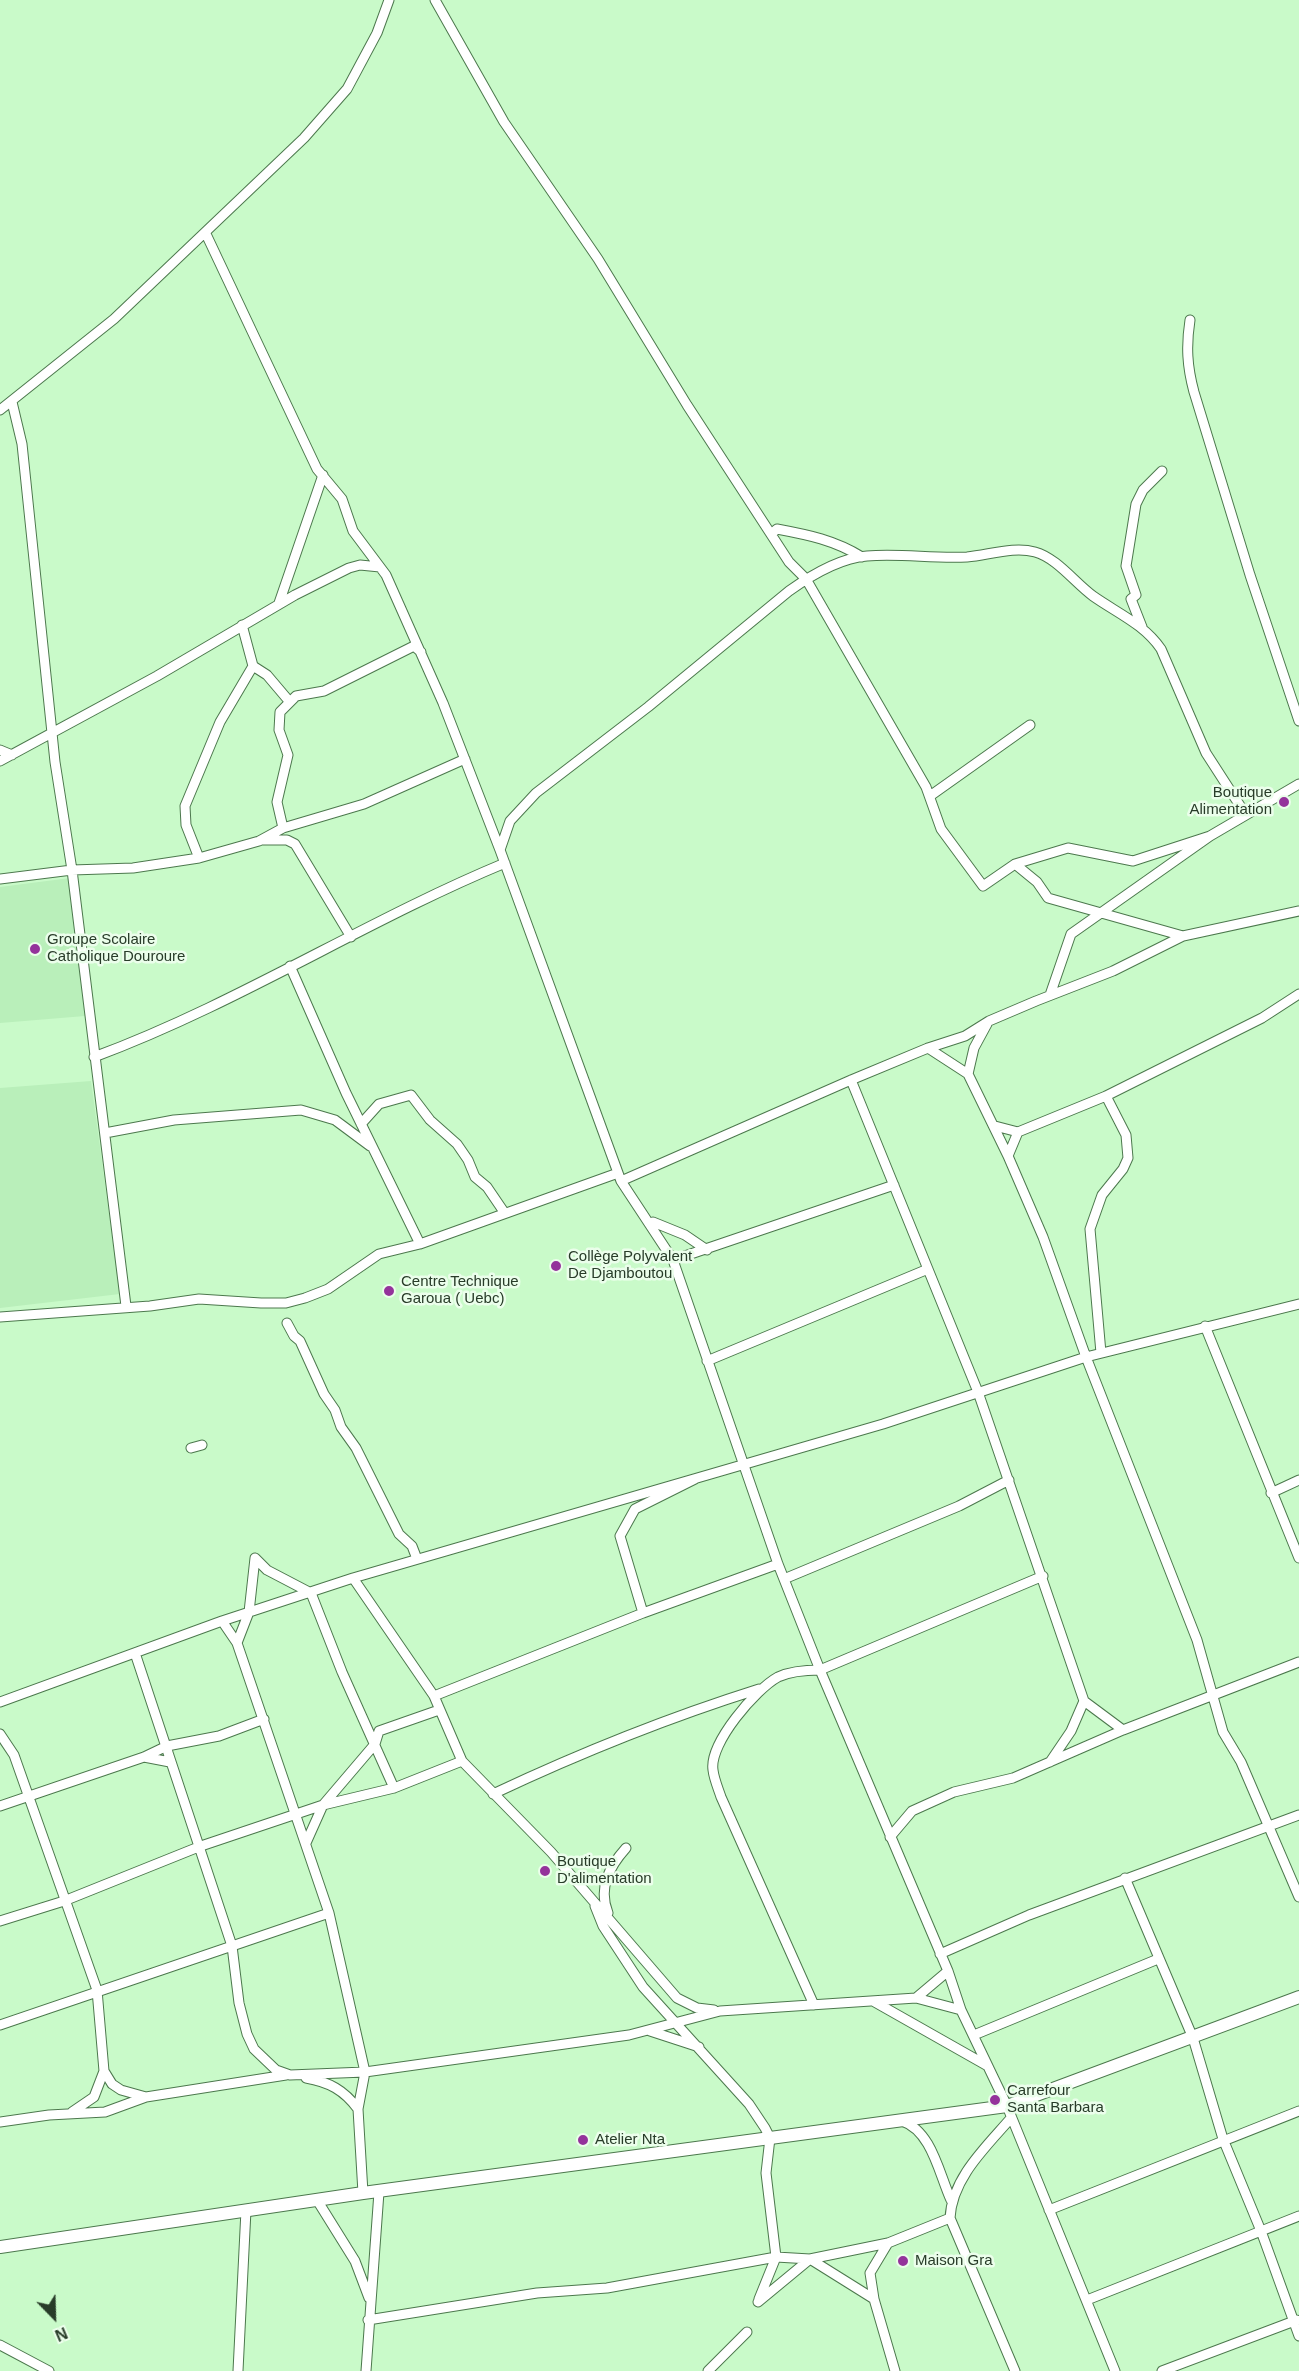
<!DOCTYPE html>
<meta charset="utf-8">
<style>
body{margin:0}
#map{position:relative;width:1299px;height:2371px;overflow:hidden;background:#c9fac9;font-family:Helvetica,sans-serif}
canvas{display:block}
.north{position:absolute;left:24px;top:2287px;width:60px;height:60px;-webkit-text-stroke:4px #ebfeeb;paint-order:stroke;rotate:157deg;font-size:16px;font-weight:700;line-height:24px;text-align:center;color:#283c29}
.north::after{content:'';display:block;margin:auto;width:21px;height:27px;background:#283c29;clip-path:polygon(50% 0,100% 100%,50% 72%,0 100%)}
</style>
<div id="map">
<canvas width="1299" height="2371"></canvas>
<div class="north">N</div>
</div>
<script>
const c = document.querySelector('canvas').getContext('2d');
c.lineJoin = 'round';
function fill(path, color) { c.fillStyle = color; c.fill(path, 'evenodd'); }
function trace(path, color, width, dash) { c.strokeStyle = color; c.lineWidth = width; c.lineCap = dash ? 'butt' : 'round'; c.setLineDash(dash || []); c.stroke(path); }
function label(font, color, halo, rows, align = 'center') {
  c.font = font + ' Helvetica,sans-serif'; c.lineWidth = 5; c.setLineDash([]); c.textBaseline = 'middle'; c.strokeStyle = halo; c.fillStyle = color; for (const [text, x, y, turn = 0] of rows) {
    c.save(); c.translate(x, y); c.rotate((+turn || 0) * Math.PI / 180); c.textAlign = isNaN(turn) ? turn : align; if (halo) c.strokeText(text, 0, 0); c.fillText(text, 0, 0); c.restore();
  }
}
fill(new Path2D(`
 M70,878L85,1016L0,1023V887Z
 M91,1081L120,1294L0,1308V1088Z`), '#b9efba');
const minor = new Path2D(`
 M435,0L504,122L598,259L687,405L789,562L806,579L926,787L941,829L983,886L1015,864L1068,848L1133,861L1210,836
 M206,234L317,469L342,499L353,531L386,575L443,703L500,850L621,1181L673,1260L778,1564L820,1670L948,1971L961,2010L1007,2106L1115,2371
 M1190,320C1186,346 1187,366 1194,392L1250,575L1299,721
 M12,402L22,444L55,762L72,870L126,1306
 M0,410L114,319L304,138L347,89L377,33L389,0
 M771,534L777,529C809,535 834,540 862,557
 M279,603L323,475
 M242,625L253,666L267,675L289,701
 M1142,627L1131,599L1136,595L1126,566L1136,504L1143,490L1162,471
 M0,750L12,755
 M0,761L157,676L295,595L349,568L360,565L380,567
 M930,796L1030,725
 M283,828L277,802L288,755L279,730L280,712L296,696L324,691L414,646L421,652
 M264,840H287L295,844L351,937
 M500,850L510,821L536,793L648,707L789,591C810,576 840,558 867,556C900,553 934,559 967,557C989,555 1014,546 1035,552C1057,558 1075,583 1093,596C1117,613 1144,624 1161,649L1206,753L1246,815
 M199,858L186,825L185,806L220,722L253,666
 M1015,864L1037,882L1048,898L1183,936
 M0,879L72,870L133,868L199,858L259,841L283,828L364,804L465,759
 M290,966L346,1093L420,1244
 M1050,995L1071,934L1210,836L1299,784
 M928,1048L968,1074L1008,1156L1043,1237L1086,1357L1197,1640L1223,1732L1241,1762L1299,1897
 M94,1057C237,1004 365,921 505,863
 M968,1074L974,1048L987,1024
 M851,1080L978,1392L1084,1701L1123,1730
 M361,1124L379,1104L411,1095L430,1120L457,1144L468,1160L475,1177L487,1187L504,1212
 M995,1126L1018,1132L1106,1096L1262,1018L1299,994
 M105,1133L174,1120L301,1110L335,1120L370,1146
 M1008,1156L1018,1132
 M623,1184L621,1181L851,1080L928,1048L965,1036L989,1021L1036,1001L1113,971L1183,936L1299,911
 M653,1222L685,1235L707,1250
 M673,1260L894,1185
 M0,1317L150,1306L199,1299L261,1303H286L305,1298L328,1289L379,1254L420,1244L618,1173
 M287,1323L294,1336L300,1341L324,1394L335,1410L341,1427L356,1448L399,1534L412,1546L417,1559
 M1205,1326L1299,1558
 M1101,1353L1090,1229L1102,1195L1123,1169L1128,1158L1126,1135L1106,1096
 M707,1361L928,1269
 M191,1448L202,1445
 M1271,1493L1299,1480
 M255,1558L267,1570L311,1593L342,1672L394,1788
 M353,1578L434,1696L462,1761L551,1852L677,1998L697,2008L714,2010
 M784,1579L959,1506L1009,1480
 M643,1613L620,1536L635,1509L695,1479
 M222,1621L237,1643L329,1913L365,2072L358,2109L363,2193
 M237,1643L249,1612L255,1558
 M135,1653L232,1946L239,2003L247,2034L254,2049L276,2070L290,2075L365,2072L629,2035L720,2011L916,1998L961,2010
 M434,1696L643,1613L778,1564
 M0,1702L222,1621L353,1578L883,1424L1086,1357L1299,1304
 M0,1734L14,1755L97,1990L104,2071L112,2084L121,2090L146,2097
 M144,1757L170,1762
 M1050,1762L1071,1731L1084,1701
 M493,1794C580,1753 667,1718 759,1689
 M0,1806L144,1757L167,1746L219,1736L264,1719
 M890,1837L912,1811L954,1792L1013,1778L1123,1730L1299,1662
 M306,1843L323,1805L375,1744L379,1731L439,1710
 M1125,1878L1193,2038L1223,2139L1261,2231L1299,2336
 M595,1906L603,1926L643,1987L749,2104L765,2128L770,2138L766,2173L776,2257L810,2259L888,2243
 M608,1913C598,1888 609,1867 626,1848
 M0,1921L64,1901L201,1846L323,1805L394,1788L462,1761
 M940,1954L1029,1915L1299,1815
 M916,1998L948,1971
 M873,2001L986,2065
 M814,2005L721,1797C718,1788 714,1779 713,1770C709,1743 756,1689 778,1677C791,1671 805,1670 820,1670L1043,1576
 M0,2025L329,1913
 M650,2031L699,2047
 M974,2035L1158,1959
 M306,2078C329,2082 344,2090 358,2109
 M72,2112L94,2097L104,2071
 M1011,2118C986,2147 952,2178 950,2218L1015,2371
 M902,2121C932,2131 939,2174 951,2200
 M0,2122L49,2115L105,2112L146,2097L286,2075
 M317,2200L355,2261L369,2298
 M1049,2210L1299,2111
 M810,2259L874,2299
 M759,2299L776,2257
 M1087,2300L1299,2216
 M758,2302L810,2259
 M368,2320L537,2293L607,2288L776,2257
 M0,2345L49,2371
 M238,2371L246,2210
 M366,2371L379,2192
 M708,2371L747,2332
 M895,2371L874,2299L870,2273L888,2243L950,2218
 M1162,2371L1297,2320`);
const secondary = new Path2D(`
 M0,2247L363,2193L1007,2106L1299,1997`);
trace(minor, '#4c784d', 11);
trace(secondary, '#4c784d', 14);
trace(minor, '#fff', 9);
trace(secondary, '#fff', 12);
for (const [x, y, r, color] of [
 [1284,802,6,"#94339b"],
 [35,949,6,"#94339b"],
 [556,1266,6,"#94339b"],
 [389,1291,6,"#94339b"],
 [545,1871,6,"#94339b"],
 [995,2100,6,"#94339b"],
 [583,2140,6,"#94339b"],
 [903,2261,6,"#94339b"]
]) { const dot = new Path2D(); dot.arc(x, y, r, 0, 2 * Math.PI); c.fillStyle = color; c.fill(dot); trace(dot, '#ebfeeb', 2); }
label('15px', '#283c29', '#ebfeeb', [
 ["Boutique",1272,793,"right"],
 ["Alimentation",1272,810,"right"],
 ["Groupe Scolaire",47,940],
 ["Catholique Douroure",47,957],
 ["Collège Polyvalent",568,1257],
 ["De Djamboutou",568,1274],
 ["Centre Technique",401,1282],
 ["Garoua ( Uebc)",401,1299],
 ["Boutique",557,1862],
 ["D'alimentation",557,1879],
 ["Carrefour",1007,2091],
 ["Santa Barbara",1007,2108],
 ["Atelier Nta",595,2140],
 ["Maison Gra",915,2261]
], 'left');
</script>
